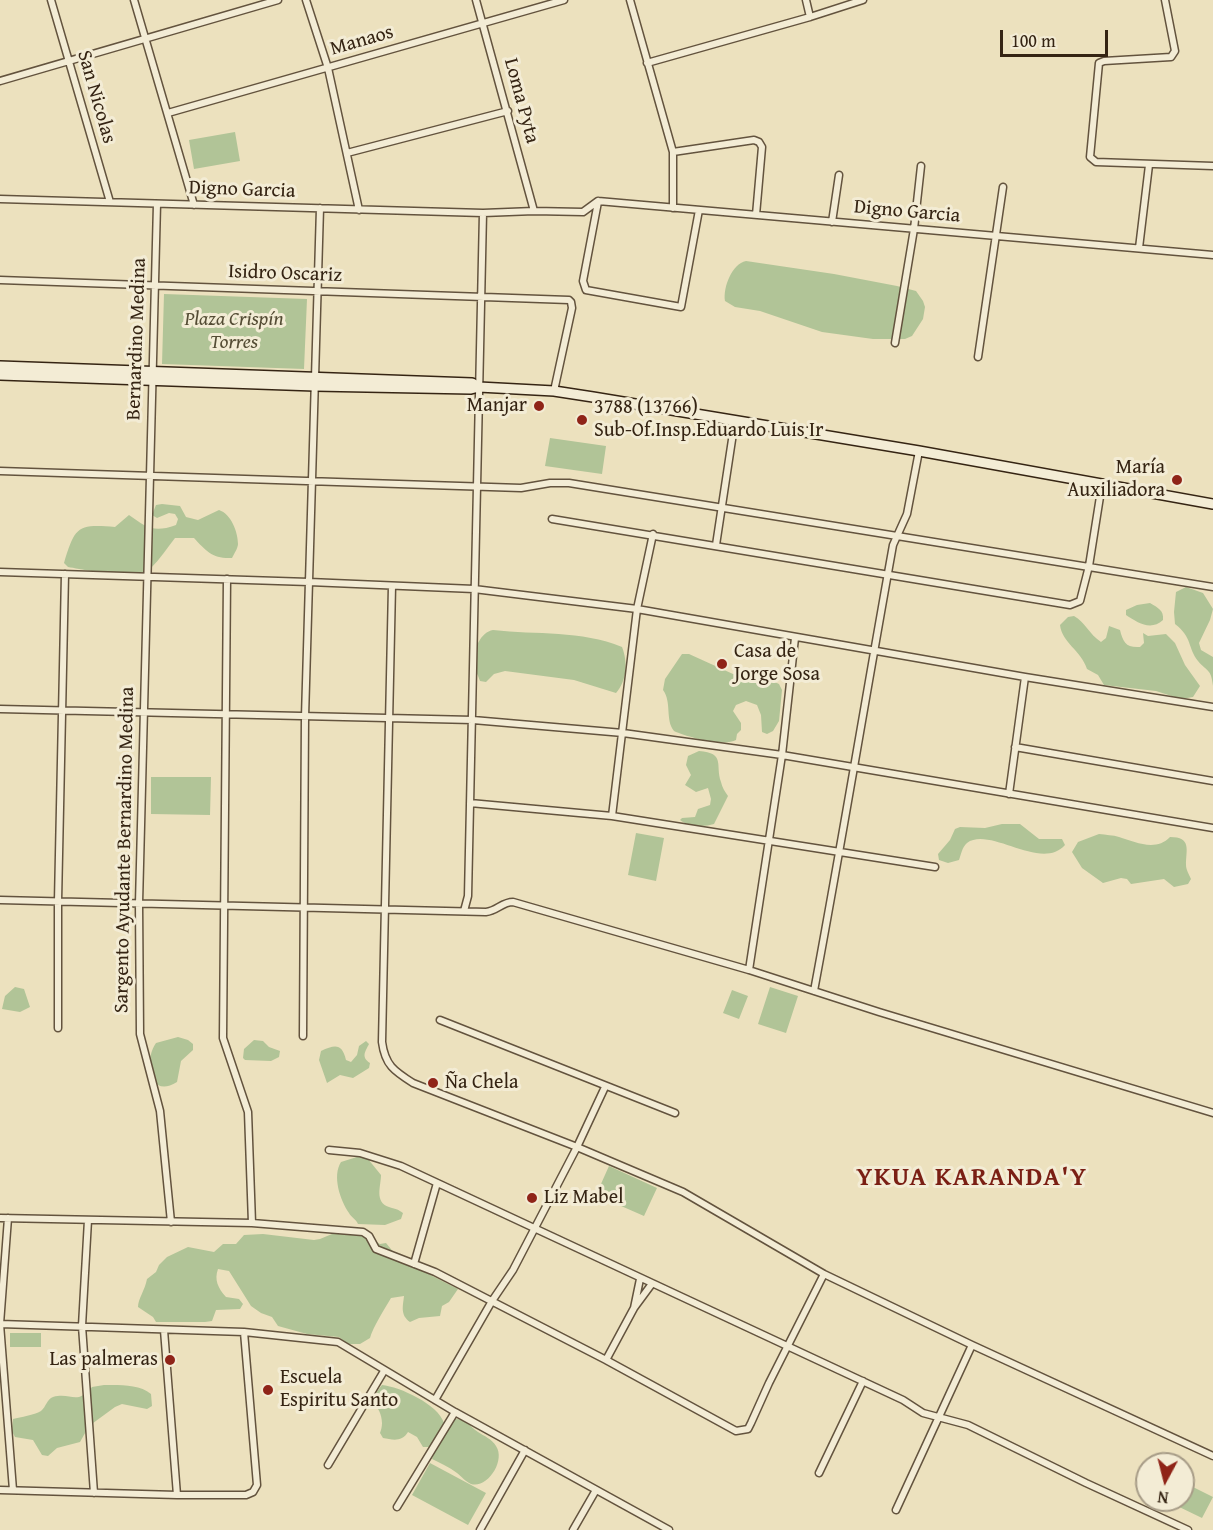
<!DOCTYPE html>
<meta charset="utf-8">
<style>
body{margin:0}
#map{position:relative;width:1213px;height:1530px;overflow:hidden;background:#ece1be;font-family:"Gentium Book Plus",serif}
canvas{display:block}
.north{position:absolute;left:1135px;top:1452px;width:60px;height:60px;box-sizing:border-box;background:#f3ecd5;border:2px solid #a79c87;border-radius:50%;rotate:187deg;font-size:16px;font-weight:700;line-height:24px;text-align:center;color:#352413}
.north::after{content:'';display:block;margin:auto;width:21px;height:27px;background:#8f2418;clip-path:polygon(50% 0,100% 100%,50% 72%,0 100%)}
.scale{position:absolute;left:1000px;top:30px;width:108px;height:27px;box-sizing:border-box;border:3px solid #352413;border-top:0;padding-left:8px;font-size:18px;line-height:21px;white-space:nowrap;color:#352413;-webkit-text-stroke:4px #f3ecd5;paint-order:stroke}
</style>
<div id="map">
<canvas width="1213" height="1530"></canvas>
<div class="north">N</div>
<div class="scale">100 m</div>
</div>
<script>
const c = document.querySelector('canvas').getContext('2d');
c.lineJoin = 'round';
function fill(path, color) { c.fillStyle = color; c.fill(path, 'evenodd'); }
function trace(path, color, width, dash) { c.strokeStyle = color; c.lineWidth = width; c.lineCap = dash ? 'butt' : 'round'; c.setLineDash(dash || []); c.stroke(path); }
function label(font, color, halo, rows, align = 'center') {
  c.font = font + ' "Gentium Book Plus",serif'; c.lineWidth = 6; c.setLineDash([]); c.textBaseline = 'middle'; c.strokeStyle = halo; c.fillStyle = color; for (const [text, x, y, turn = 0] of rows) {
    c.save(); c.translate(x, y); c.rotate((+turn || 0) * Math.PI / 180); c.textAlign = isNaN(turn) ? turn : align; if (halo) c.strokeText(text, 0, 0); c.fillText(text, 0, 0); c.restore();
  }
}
fill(new Path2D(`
 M235,132L240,161L194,169L189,140Z
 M746,261L834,274L897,286L916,291L923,301L925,307L923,319L912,336L905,339H873L822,332L760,311L735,307L725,301C723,287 732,264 746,261Z
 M164,294L307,299L304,369L162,364Z
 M550,438L606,446L602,474L545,466Z
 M162,504L180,506L186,517L198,520L219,510C231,514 238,532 238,544C238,548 234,554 232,558C213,559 206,551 194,538H175C167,548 160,559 151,568C138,581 86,570 68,567L64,563C75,527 77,524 115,527L129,515C147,528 154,533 176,525L178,519L175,514L169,513L157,518L152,515L156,505Z
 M1186,587L1203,593L1213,609L1210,620L1199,643L1201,650L1213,657V686C1211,668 1207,672 1198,661C1187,647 1193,638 1175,624L1174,612L1176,592Z
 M1150,603C1158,608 1164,610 1163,620C1151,631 1138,623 1126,615V610L1137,605Z
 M1074,616C1085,622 1089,634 1101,642L1106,638L1109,626L1120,630C1123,642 1126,648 1140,647L1144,643L1143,633L1148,636L1166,634L1175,643L1185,665L1200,686L1193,697L1181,699L1156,691L1104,685L1098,675L1087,669C1081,650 1062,643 1060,625L1068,617Z
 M493,630C537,635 581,630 622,647C628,662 627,681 616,693L574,680L505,671L494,674L486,682L480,681C478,675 474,668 474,662C473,649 481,632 493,630Z
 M682,654H689L733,674H744L756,678L768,679L779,684L782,690L779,721L773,731L767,734L762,732L761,715L757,705L746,701L736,705L733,711L741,723V730L737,734L736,740C724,747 687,737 674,731C665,720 672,702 663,690L665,679Z
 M699,751C726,753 715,765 721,782C722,787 725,792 728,796L714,824C704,827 689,827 680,820L682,818L695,817L698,809L710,805L711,799L708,788L696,792L685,785L691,775L686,765L688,756Z
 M151,777H211L210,815L151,814Z
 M1002,824H1020L1039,839H1062L1065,845C1041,872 990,826 967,843C962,847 961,855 959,860L948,863L939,860L938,854L950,840L955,829L960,827L985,828Z
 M636,833L664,838L656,881L628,875Z
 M1099,834C1106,835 1113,835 1119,837C1135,842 1156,852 1170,837C1192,837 1186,850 1186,865C1186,870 1189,874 1191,879L1188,884L1174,887L1164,879L1131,884L1127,879L1121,878L1103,883L1082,868L1072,852L1078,842Z
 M15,987L24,989L30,1007L20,1012L2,1009L5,996Z
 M770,987L798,996L786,1033L758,1024Z
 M732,990L748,996L739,1019L723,1013Z
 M178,1037L188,1040L193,1044V1050L181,1061L177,1082C148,1100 144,1059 156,1043Z
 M254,1040L263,1041L269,1047L280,1051L279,1057L271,1061L245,1060L243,1058L244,1049Z
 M366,1041L369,1044C365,1052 361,1057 370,1063L369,1068L353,1078L340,1075L327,1083L319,1060L321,1051C336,1044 342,1044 346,1060L351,1062L357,1055L359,1046Z
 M360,1156L368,1159L381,1175C381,1186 374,1202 389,1207C395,1209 398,1209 403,1213L401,1219L385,1225L358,1224C356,1219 351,1217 349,1213C340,1200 332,1176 341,1162Z
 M609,1166L657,1188L644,1216L596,1195Z
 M351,1233L363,1234L380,1244L386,1243L399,1259L458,1289L449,1302L442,1306L440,1316L419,1318L410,1322C400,1315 403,1306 404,1296L391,1298C385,1308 373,1327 370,1338L360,1344H348L339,1337L307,1334L278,1326L272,1317L261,1313L251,1306L229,1271L218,1269C214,1280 218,1288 226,1297L239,1299L243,1304L240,1309L216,1310L212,1321L205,1322H156L153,1317L138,1307C138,1299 145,1290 147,1279L156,1272L159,1265L167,1257L188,1247L214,1252L223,1244H236L244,1235L263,1234L314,1240L320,1239L332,1234Z
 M10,1333H41V1347H10Z
 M104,1385C120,1385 139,1384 151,1394L152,1406L147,1409L122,1404L115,1407L89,1426L80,1442L57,1448L48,1456L42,1455L33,1440L15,1437L12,1431L13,1419C21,1417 34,1415 41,1411C46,1407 47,1399 53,1397C72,1392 76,1406 92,1387Z
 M382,1385C400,1387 438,1404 444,1423L442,1431L455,1419C467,1419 469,1426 478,1432C484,1436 492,1439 496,1446C506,1461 487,1489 471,1484C466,1482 461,1476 457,1473C449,1467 440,1463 432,1459L440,1435L429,1447H423L417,1437L408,1432C402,1442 393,1440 383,1438L380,1433C381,1430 382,1427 382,1423C382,1404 365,1405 382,1385Z
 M430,1463L486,1493L468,1525L412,1495Z
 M1183,1482L1213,1497L1202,1518L1169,1502L1170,1500H1183Z`), '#b1c497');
const street = new Path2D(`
 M51,0L110,202
 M134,0L194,205
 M306,0L328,68L359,210
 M476,0L534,211
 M630,0L673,152V208
 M806,0L810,17
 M1165,0L1175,51L1171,57L1104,61L1099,63L1090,157L1096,162L1213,166
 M647,63L810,17L863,0
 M0,81L278,0
 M168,113L564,0
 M673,152L754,140L759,142L762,147L756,215
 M347,153L508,111
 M0,199L483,213L534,211L583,212L598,201
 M598,201L1213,255
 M598,202L583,281L586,290L681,307L699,210
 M157,204L139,903L140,1034L160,1111L171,1222
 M832,222L839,175
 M1139,248L1149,165
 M0,280L569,300L571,302L572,308L554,391
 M895,343L914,229L921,166
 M978,357L1003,187
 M0,471L521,488L550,483H569L1213,587
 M552,519L1070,605L1080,601L1089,566L1102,484
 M716,545L735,420
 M0,572L309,582L474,589L637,609L1025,677L1213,707
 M227,579L223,1038L248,1112L252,1223
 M392,586L382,1042C385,1065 394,1071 413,1083L577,1147L683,1192L824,1274L972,1345L1213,1456
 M0,709L473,720L623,733L782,755L1213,828
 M1015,747L1213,781
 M1009,794L1025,677
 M470,803L612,816L935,867
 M612,816L637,609L653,534
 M0,900L486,912C497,911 502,902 513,902L749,970L879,1012L1213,1113
 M464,911L468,896L483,213
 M749,970L782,755L795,638
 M814,991C840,852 863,713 888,573L893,545L907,514L919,451
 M440,1020L675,1113
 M58,1028V901L65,574
 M303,1036L305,717L320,208
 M329,1150L360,1153L401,1166L903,1400L923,1413L968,1425L1086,1483L1188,1530
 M0,1218L252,1223L363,1232L369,1236L376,1249L435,1272L606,1360L736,1431L748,1429L751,1423L769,1383L824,1274
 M8,1218L0,1324L13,1490
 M88,1220L82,1326L94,1493
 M414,1264L437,1183
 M634,1308L640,1279
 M0,1324L244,1332L338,1342L455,1412L669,1530
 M164,1330L177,1495
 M606,1360L634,1308L651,1285
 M435,1400L492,1301L513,1270L577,1147L605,1087
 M328,1465L384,1371
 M819,1473L863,1381
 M0,1490L177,1495H246L253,1492L257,1485L244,1332
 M397,1507L455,1412
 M896,1510L972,1345
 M480,1530L525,1450
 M573,1530L596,1490`);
const secondary = new Path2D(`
 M0,366L472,383L479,387
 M0,375L315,386L471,389L479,387L554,391L593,397L919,451L1213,504`);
trace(street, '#63533e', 9);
trace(secondary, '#352413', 12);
trace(street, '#f3ecd5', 6);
trace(secondary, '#f3ecd5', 9);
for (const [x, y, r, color] of [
 [539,406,6,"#8f2418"],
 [582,420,6,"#8f2418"],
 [1177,480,6,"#8f2418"],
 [722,664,6,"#8f2418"],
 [433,1083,6,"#8f2418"],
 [532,1198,6,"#8f2418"],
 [170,1360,6,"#8f2418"],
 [268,1390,6,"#8f2418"]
]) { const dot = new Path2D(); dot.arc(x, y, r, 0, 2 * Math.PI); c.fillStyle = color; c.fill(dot); trace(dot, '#f3ecd5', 2); }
label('20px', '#352413', '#f3ecd5', [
 ["Manaos",362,41,-16],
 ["San Nicolas",96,97,74],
 ["Loma Pyta",521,101,75],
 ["Digno Garcia",242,190,2],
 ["Digno Garcia",907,212,5],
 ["Isidro Oscariz",285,274,2],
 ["Bernardino Medina",137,339,-88],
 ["Sargento Ayudante Bernardino Medina",125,850,-89]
]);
label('italic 20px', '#544c34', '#f3ecd5', [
 ["Plaza Crispín",234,320],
 ["Torres",234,343]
]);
label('20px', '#352413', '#f3ecd5', [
 ["Manjar",527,406,"right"],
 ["3788 (13766)",594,408],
 ["Sub-Of.Insp.Eduardo Luis Ir",594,431],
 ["María",1165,468,"right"],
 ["Auxiliadora",1165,491,"right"],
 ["Casa de",734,652],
 ["Jorge Sosa",734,675],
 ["Ña Chela",445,1083],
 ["Liz Mabel",544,1198],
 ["Las palmeras",158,1360,"right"],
 ["Escuela",280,1378],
 ["Espiritu Santo",280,1401]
], 'left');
c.letterSpacing = '1.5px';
label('bold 26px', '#7a1f14', '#f3ecd5', [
 ["YKUA KARANDA'Y",972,1178]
]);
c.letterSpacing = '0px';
</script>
